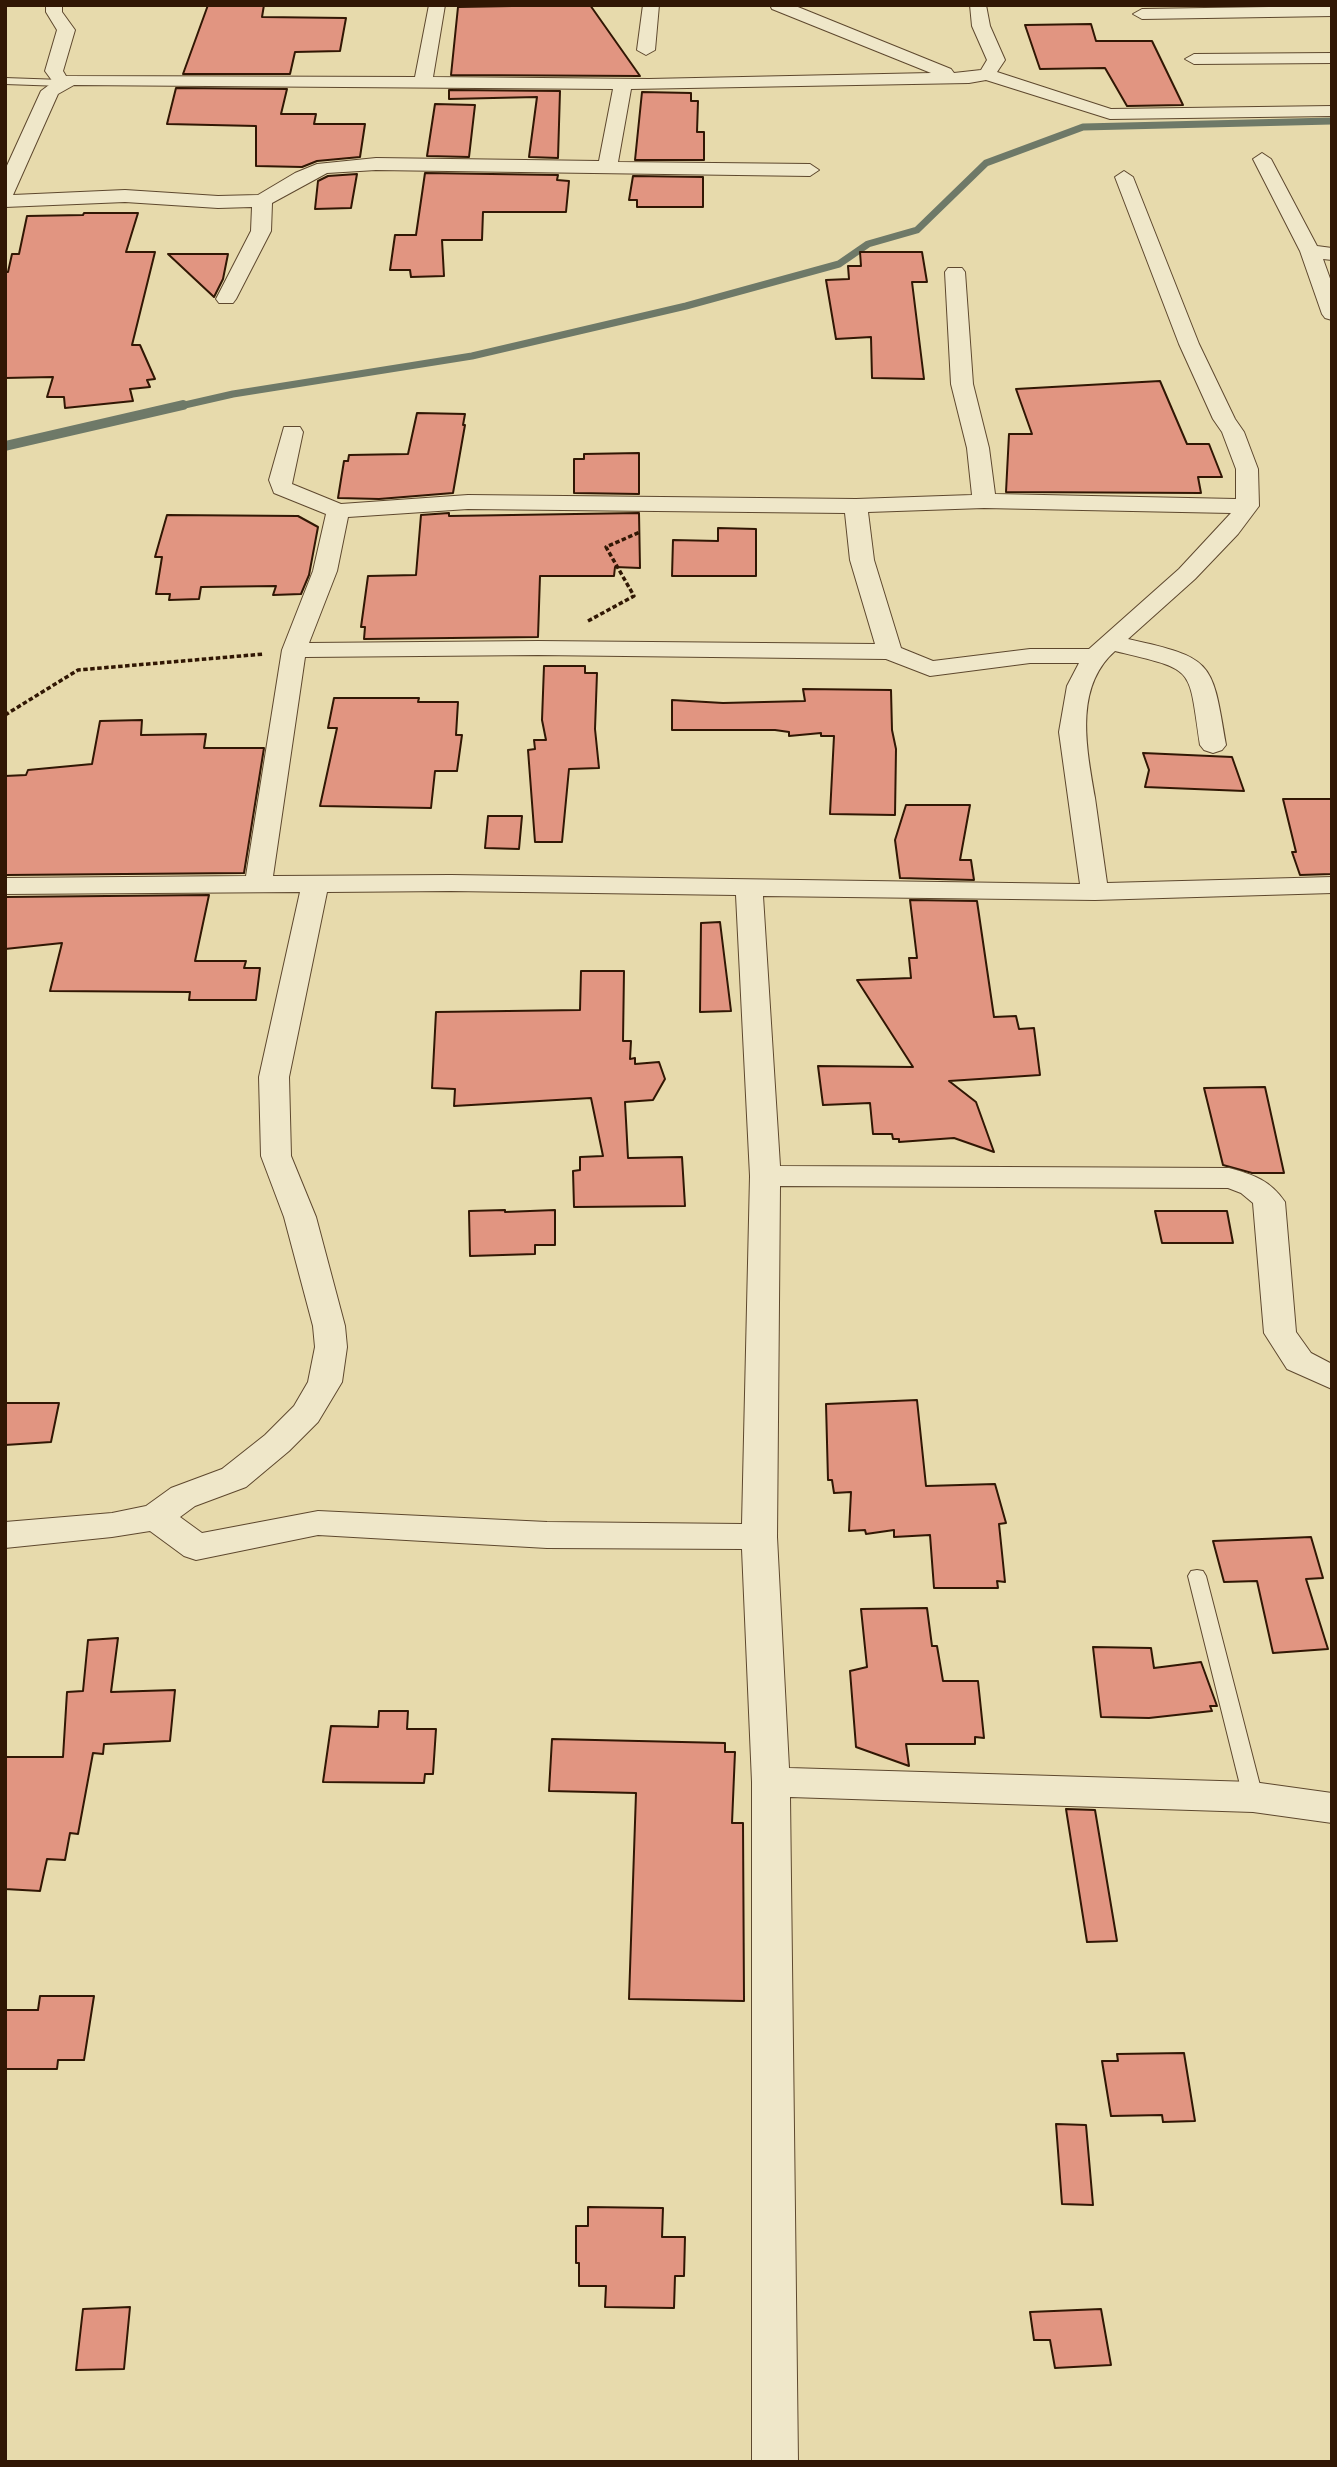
<!DOCTYPE html>
<style>
body{margin:0}
#map{position:relative;width:1337px;height:2467px;overflow:hidden;background:#e7daac;font-family:"IM FELL Double Pica",serif}
canvas{display:block}
.frame{position:absolute;inset:0;border:7px solid #311704;pointer-events:none}
</style>
<div id="map">
<canvas width="1337" height="2467"></canvas>
<div class="frame"></div>
</div>
<script>
const c = document.querySelector('canvas').getContext('2d');
c.lineJoin = 'round';
function trace(path, color, width, dash) { c.strokeStyle = color; c.lineWidth = width; c.lineCap = dash ? 'butt' : 'round'; c.setLineDash(dash || []); c.stroke(path); }
function fill(path, color) { c.fillStyle = color; c.fill(path, 'evenodd'); }
trace(new Path2D(`
 M176,407L233,394L472,356L686,306L839,264L868,244L917,230L986,163L1083,127L1332,121`), '#6e7968', 7);
trace(new Path2D(`
 M5,446L183,405`), '#6e7968', 10);
const building = new Path2D(`
 M208,5H264L262,17L346,18L340,51L295,52L290,74H183Z
 M566,5H590L640,76L451,75L458,7Z
 M1091,24L1096,41H1152L1183,105L1127,106L1105,68L1040,69L1025,25Z
 M176,88L287,89L281,114H316L314,124H365L360,157L317,161L302,167L256,166V126L167,124Z
 M449,90L560,91L558,158L529,157L537,97L449,99Z
 M642,92L691,93V101H698L697,132H704V160H635Z
 M435,104L475,105L469,157L427,156Z
 M425,173L558,175L557,180L569,181L566,212H483L482,240H442L444,276L411,277L410,270H390L395,235H416Z
 M357,174L351,208L315,209L318,181L328,176Z
 M633,176L703,177V207H637V200H629Z
 M84,213H138L126,252H155L132,345H140L155,379L147,380L150,387L130,389L133,401L65,408L64,397H47L53,377L5,378V272H8L12,254H19L27,216L83,215Z
 M860,252H922L927,282H912L924,379L872,378L871,337L836,339L826,280L849,279L848,266H861Z
 M168,254H228L223,279L214,297Z
 M1160,381L1187,444H1209L1222,477H1198L1201,493L1006,492L1009,434H1032L1016,389Z
 M417,413L465,414L463,425H465L453,493L379,499L338,498L344,461H348L349,455L408,454Z
 M639,453V494L574,493V459H584V454Z
 M449,513V516L639,513L640,568L615,567L614,576H540L538,637L364,639L365,627H361L368,576L416,575L421,515Z
 M167,515L298,516L318,527L309,575L301,594L273,595L276,586L201,587L199,599L169,600L170,594H156L162,557H155Z
 M718,528L756,529V576H672L673,540L718,541Z
 M544,666H585V673H597L595,729L599,768L569,769L562,842H535L528,750L535,749L534,740H546L542,720Z
 M803,689L891,690L892,730L896,749L895,815L830,814L834,736H821V733L789,736V732L775,730H672V700L723,703L805,701Z
 M334,698H419L418,702H458L456,735H462L457,771H435L431,808L320,806L337,728H328Z
 M142,720L141,735L206,734L204,748H264L244,873L5,875V776L26,775L28,770L92,764L100,721Z
 M1143,753L1232,757L1244,791L1145,787L1149,770Z
 M1283,799H1332V874L1300,875L1292,852H1296Z
 M906,805H970L960,860H971L974,880L900,878L895,840Z
 M488,816H522L519,849L485,848Z
 M209,895L195,961H246L244,968H260L256,1000H189L190,992L50,991L62,943L5,949V897Z
 M910,900L977,901L994,1017L1016,1016L1019,1029L1034,1028L1040,1075L949,1081L976,1102L994,1152L954,1138L899,1142V1139H893L892,1134H873L870,1103L823,1105L818,1066L913,1067L857,980L911,978L909,958H917Z
 M720,922L731,1011L700,1012L701,923Z
 M581,971H624L623,1041H631L630,1059L635,1058V1064L659,1062L665,1079L653,1100L625,1102L628,1158L682,1157L685,1206L574,1207L573,1171L580,1170V1157L603,1156L591,1098L454,1106L455,1089L432,1088L436,1012L580,1010Z
 M1265,1087L1284,1173H1252L1223,1165L1204,1088Z
 M505,1210V1212L555,1210V1245H535V1254L470,1256L469,1211Z
 M1155,1211H1227L1233,1243H1162Z
 M917,1400L926,1486L995,1484L1006,1523L999,1524L1005,1582L997,1581L998,1588H934L930,1535L894,1537V1530L866,1534L865,1530L849,1531L851,1492L834,1493L832,1480H828L826,1404Z
 M5,1403H59L51,1442L5,1445Z
 M1311,1537L1323,1578L1306,1579L1328,1649L1273,1653L1257,1581L1224,1582L1213,1541Z
 M927,1608L932,1646H937L943,1681H978L984,1738L975,1737V1744H906L909,1766L856,1747L850,1671L867,1667L861,1609Z
 M118,1638L111,1692L175,1690L170,1741L104,1744L103,1754L93,1753L78,1834L70,1833L65,1860L47,1859L40,1891L5,1889V1757H63L67,1692L83,1691L88,1640Z
 M1093,1647L1151,1648L1154,1668L1201,1662L1217,1706H1210L1212,1711L1149,1718L1101,1717Z
 M379,1711H408L407,1729H436L433,1774H425L424,1783L323,1782L331,1726L378,1727Z
 M552,1739L725,1743V1752H735L732,1823H743L744,2001L629,1999L636,1793L549,1791Z
 M1066,1809L1095,1810L1117,1941L1087,1942Z
 M40,1996H94L84,2060H58L57,2069H5V2010H38Z
 M1184,2053L1195,2121L1163,2122L1162,2115L1111,2116L1102,2061H1118L1117,2054Z
 M1056,2124L1086,2125L1093,2205L1062,2204Z
 M588,2207L663,2208L662,2237H685L684,2276H675L674,2308L605,2307L606,2286H579V2263H576V2226H588Z
 M130,2307L124,2369L76,2370L83,2309Z
 M1101,2309L1111,2365L1055,2368L1050,2340H1034L1030,2312Z`);
fill(building, '#e19581');
trace(building, '#311704', 2);
const lane = new Path2D(`
 M5,78L62,80L66,83L62,86L5,84Z
 M1197,1570L1203,1571L1206,1576L1263,1797L1260,1802L1253,1804L1246,1802L1243,1797L1188,1576L1191,1571Z`);
const street = new Path2D(`
 M46,5H62V12L75,30L63,71L66,76L415,77L429,5H445L433,77L649,79L931,73L772,9L770,5H793L951,69L954,73L981,70L987,60L972,26L970,5H986L990,26L1005,60L997,72L1111,109L1332,106V116L1110,119L986,80L969,83L631,89L618,162L810,164L819,170L810,176L376,170L327,173L272,203L271,231L236,299L233,303H219L216,299L251,231L252,207L218,208L125,202L5,207V170L41,91L53,82L45,71L57,30L46,12ZM74,85L613,89L599,161L376,158L317,164L295,173L258,195L218,196L125,190L13,195L58,94Z
 M643,5H659L655,50L646,55L637,50Z
 M1332,6V16L1142,19L1133,14L1142,9Z
 M1332,53V63L1194,64L1185,59L1194,54Z
 M1262,153L1271,159L1317,246L1332,248V260L1323,259L1332,284V320L1325,318L1322,314L1300,251L1253,159Z
 M1124,171L1133,177L1199,344L1235,419L1244,432L1258,469L1259,506L1238,534L1195,579L1128,639C1214,658 1212,661 1226,745L1222,750L1213,753L1204,750L1200,745C1188,664 1196,671 1115,651C1073,688 1087,750 1095,798C1099,827 1103,855 1107,883L1332,877V893L1095,900L763,896L780,1166L1229,1168C1254,1175 1270,1180 1285,1202L1296,1332L1311,1353L1332,1364V1389L1287,1369L1264,1333L1253,1203L1241,1193L1228,1188L780,1186L777,1537L789,1768L1253,1782L1332,1793V1823L1253,1812L790,1797L798,2462H752V1782L742,1549L547,1548L318,1535L196,1560L184,1556L150,1531L112,1537L5,1548V1522L112,1513L146,1506L171,1488L222,1469L265,1435L294,1406L308,1382L315,1347L313,1326L284,1217L261,1156L259,1077L300,892L5,894V878L246,876L282,650L313,571L326,514L274,493L269,480L284,427H300L303,432L292,484L341,504L468,495L856,499L972,495L967,448L951,384L945,272L948,268H962L965,272L973,384L989,448L995,494L1236,499V469L1222,432L1213,419L1179,344L1115,177ZM984,508L1231,513L1179,569L1089,649H1030L933,661L901,648L874,560L868,512ZM468,509L845,513L850,560L875,644L538,641L309,643L337,571L348,517ZM538,655L886,659L930,676L1030,663H1079L1067,686L1059,732L1080,884L451,875L273,876L305,657ZM451,891L736,895L750,1176L742,1524L547,1522L318,1511L202,1533L180,1517L195,1506L246,1487L289,1451L318,1422L342,1382L347,1347L345,1326L316,1217L291,1156L289,1077L327,892Z`);
trace(lane, '#5e482e', 2);
trace(street, '#5e482e', 2);
trace(new Path2D(`
 M588,621L634,596L606,547L640,532
 M5,715L78,670L264,654`), '#311704', 3.5, [4.5, 2.5]);
fill(lane, '#efe7c9');
fill(street, '#efe7c9');
</script>
